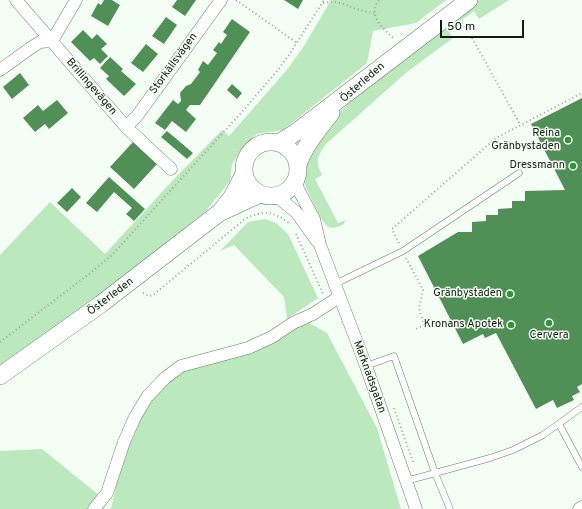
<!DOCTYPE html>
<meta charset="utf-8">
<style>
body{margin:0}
#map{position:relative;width:582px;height:509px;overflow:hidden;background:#f5fef5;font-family:Overpass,sans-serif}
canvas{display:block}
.scale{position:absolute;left:440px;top:20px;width:84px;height:18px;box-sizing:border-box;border:2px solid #121b13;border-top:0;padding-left:5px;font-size:12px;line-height:14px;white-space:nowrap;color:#121b13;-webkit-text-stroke:3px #f5fef5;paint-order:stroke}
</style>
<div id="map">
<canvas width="582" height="509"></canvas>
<div class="scale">50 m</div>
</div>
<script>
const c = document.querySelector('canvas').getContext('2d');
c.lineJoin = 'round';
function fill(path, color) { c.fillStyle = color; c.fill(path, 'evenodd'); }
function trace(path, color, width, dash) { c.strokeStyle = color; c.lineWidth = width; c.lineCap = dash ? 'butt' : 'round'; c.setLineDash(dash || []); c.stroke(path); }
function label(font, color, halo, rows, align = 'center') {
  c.font = font + ' Overpass,sans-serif'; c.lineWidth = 3; c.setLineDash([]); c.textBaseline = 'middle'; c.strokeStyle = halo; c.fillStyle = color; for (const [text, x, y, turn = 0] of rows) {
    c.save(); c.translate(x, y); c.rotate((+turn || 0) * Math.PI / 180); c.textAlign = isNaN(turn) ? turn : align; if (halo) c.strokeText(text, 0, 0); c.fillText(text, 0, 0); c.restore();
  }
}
fill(new Path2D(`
 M331,0H446L416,23L373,31L367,63L283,130L257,134L240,150L232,165L230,181L206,211L106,291L0,365V255L50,202L105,254L174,179L222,130L229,136L286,71L304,46Z
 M479,0H509L479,19L474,11L448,30L453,38L407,72L326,144C317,157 315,160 322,175L315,179L338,223L345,220L344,224C338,227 334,229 328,227L322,220L306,188L304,181L306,159L327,125L356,96L421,43Z
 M265,219L276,223L288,234L318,298L287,319L284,297L234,245L220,251L248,222Z
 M304,320L327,333L377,428L401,509H111L120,467L135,421L155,392L176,375Z
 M42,449L99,495L104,509H0V451Z`), '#bce8be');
fill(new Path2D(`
 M104,0H112L120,5L108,26L91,16L98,3L101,5Z
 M177,0H196L185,16L172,7Z
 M284,0H303L298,9Z
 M166,17L177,25L164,44L152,36Z
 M232,19L250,32L200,105H190L186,110L196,119L186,132L172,121L165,130L155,123L173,100L178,104L181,101L180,93L186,86L191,84L200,72L198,70L203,61L208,65L217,53L213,50L219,42L221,44L227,35L223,32Z
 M83,30L92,39L97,34L107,44L101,49L108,56L100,64L94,58L90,61L71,42Z
 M146,44L158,54L143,72L131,63Z
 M110,57L123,69L121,71L136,84L124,96L106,79L109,76L100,68Z
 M20,73L29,85L12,99L3,87Z
 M232,84L242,93L237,99L227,90Z
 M582,98V384L577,387L580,392L572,396L574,400L557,408L553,400L536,409L496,333L485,338L483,334L463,344L418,256L458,232H472V222L486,221V215H498V209L512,208V201H525V191L565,190L531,124Z
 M57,100L68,113L49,129L45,124L35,132L23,118L38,105L43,111Z
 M167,131L193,153L187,159L161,137Z
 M133,142L157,164L134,189L110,167Z
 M109,177L145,209L134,221L126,214L132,208L114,192L97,212L86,203Z
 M72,188L81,197L67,212L57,203Z`), '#508f56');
const service = new Path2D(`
 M335,284L403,251L519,173
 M366,366L394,356L435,473L450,509
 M559,424L582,467
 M406,481L490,458L513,450L543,435L582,407`);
const minor = new Path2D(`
 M16,0L126,127L171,169
 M0,70L32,47L40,42L52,41L76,0
 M126,127L137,116L221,0
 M295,180L298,189L314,219L320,245L366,366L416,509
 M275,195L296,212L317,241
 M94,509L107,493L124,442L135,417L147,397L165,378L181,366L248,348L272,337L293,323L313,314L339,297
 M579,509L582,507`);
const secondary = new Path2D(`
 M244 169a27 27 0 1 1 54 0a27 27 0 1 1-54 0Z
 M279,143L295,133L469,0
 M298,165C304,146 318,130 331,113
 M221,211L232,197L244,174
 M0,376L101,304L219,213L260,194`);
trace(service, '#657b66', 7);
trace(minor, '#657b66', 13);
trace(secondary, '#657b66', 18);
trace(new Path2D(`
 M236,0L297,43
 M379,0C367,16 383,28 394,39
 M323,3C336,0 344,4 356,9C362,11 369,12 375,14
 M462,23L466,29
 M472,38L520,124
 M296,234L323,294
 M399,243L392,229L496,138L582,93
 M406,258L423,290L419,308L424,325L414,330
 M143,293L149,296L153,295L245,219C263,210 273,211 289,223
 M0,342L89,274L112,255L241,113L277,71L289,55L324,0
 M394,408L413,462H411`), '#9aa39b', 2, [1, 3]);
trace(service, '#fff', 6);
trace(minor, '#fff', 12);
trace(secondary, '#fff', 17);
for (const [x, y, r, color] of [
 [568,140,4,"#349042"],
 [573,166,4,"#349042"],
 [510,294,4,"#349042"],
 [549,323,4,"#349042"],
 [511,325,4,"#349042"]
]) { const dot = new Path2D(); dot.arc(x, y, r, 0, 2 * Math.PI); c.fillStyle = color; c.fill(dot); trace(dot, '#f5fef5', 1.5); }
label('11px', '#121b13', '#f5fef5', [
 ["Storkällsvägen",174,64,-54],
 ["Österleden",363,83,-41],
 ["Brillingevägen",91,87,49],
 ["Österleden",111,297,-37],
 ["Marknadsgatan",369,377,70]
]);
label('11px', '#121b13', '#f5fef5', [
 ["Reina",560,134],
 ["Gränbystaden",560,147],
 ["Dressmann",565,166],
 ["Gränbystaden",502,294],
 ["Kronans Apotek",503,325],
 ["Cervera",549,336,"center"]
], 'right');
</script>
